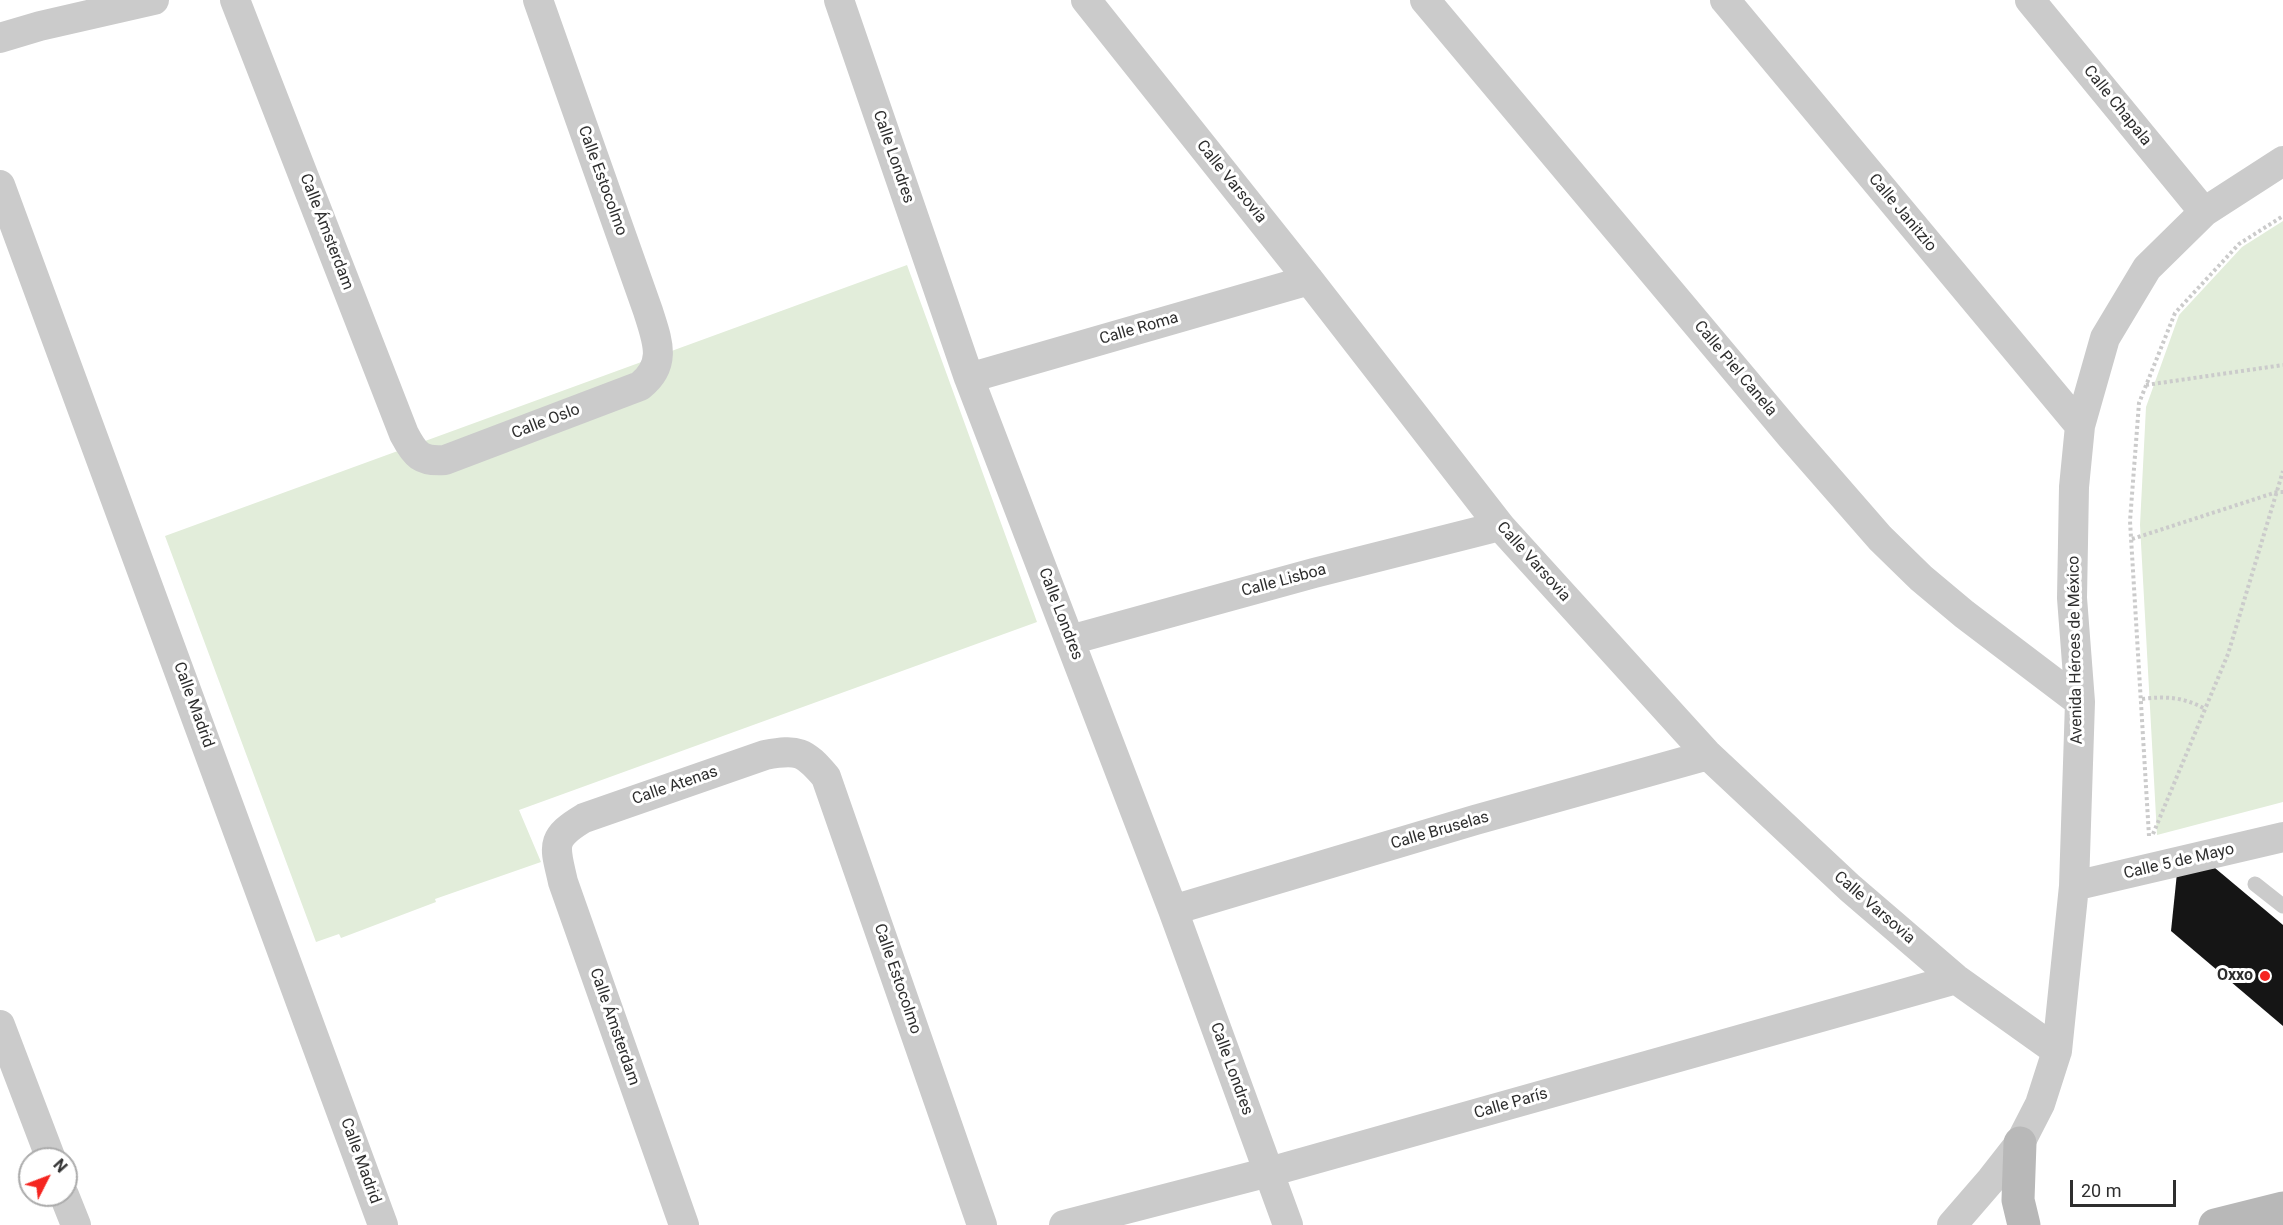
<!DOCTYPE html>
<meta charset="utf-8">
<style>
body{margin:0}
#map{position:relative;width:2283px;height:1225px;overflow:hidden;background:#fff;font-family:Roboto,sans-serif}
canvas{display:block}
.north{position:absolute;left:18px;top:1147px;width:60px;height:60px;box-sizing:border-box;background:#fff;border:2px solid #ababab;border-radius:50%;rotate:48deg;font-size:16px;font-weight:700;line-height:24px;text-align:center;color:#2e2e2e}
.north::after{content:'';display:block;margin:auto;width:21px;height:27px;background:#f52520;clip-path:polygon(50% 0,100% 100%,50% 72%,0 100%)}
.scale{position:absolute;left:2070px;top:1180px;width:106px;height:27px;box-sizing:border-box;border:3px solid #2e2e2e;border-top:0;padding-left:8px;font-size:18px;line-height:21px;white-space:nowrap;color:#2e2e2e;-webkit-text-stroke:4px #fff;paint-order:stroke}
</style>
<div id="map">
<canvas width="2283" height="1225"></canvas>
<div class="north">N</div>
<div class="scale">20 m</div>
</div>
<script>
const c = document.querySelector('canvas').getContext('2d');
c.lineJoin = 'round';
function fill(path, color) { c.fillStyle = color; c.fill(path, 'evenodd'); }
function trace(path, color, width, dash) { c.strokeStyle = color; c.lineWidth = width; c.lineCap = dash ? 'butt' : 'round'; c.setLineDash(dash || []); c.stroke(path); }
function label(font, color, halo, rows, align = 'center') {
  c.font = font + ' Roboto,sans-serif'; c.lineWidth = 6; c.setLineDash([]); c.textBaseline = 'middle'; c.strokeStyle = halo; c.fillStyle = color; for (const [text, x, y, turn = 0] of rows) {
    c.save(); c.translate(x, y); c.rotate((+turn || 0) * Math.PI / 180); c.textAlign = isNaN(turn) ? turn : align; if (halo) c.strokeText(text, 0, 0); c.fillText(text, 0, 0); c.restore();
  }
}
fill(new Path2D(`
 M2283,221V802L2157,835L2140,525L2146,407L2179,315L2242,247Z
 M907,265L1037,622L519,810L541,862L435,899L436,902L341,938L339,934L316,942L165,536Z`), '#e2edda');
fill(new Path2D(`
 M2215,868L2283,925V1026L2171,931L2177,873Z`), '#151515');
trace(new Path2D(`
 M2146,385L2283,365
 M2132,539L2277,492H2283
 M2142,699C2166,696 2184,697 2205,709
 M2153,834L2228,654L2283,471
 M2149,836L2130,521L2139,403L2175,313L2239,244L2283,216`), '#cbcbcb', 4, [3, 3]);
trace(new Path2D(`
 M2255,884L2283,906`), '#cbcbcb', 15);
trace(new Path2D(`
 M235,0L404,434C415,455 421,462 445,460L640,386C668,364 657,340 648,311L538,0
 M839,0L969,378L1173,910L1288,1225
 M1086,0L1309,280L1500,526L1708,755L1850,888L1956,979L2057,1051
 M1425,0L1791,436L1880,538L1921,578L1964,614L2080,702
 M1725,0L2080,426
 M2030,0L2204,212
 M0,38L40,26L154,0
 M0,185L383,1225
 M969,378L1309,280
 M1070,640L1314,573L1500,526
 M2074,886L2283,837
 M1173,910L1475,820L1708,755
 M0,1025L51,1159
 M64,1195L76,1225
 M684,1225L563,882C555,846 549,839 584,818L765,755C798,749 804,751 826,777L982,1225
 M1064,1225L1269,1172L1956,979
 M1952,1225L1991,1180L2020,1143L2040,1104L2057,1051L2074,886L2080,702L2072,598L2074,487L2080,426L2105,338L2147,268L2204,212L2283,161`), '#cbcbcb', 30);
trace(new Path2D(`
 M2020,1143L2018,1200L2024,1225
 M2215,1225L2283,1208`), '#b8b8b8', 33);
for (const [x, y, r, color] of [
 [2265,976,6,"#f52520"]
]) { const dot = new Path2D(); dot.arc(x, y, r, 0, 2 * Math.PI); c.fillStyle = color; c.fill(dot); trace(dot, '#fff', 2); }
label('16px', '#2e2e2e', '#fff', [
 ["Calle Chapala",2117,106,51],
 ["Calle Londres",893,157,71],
 ["Calle Estocolmo",602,181,70],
 ["Calle Varsovia",1231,182,51],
 ["Calle Janitzio",1902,213,50],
 ["Calle Ámsterdam",326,232,69],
 ["Calle Roma",1139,329,-16],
 ["Calle Piel Canela",1735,369,50],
 ["Calle Oslo",546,422,-21],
 ["Calle Varsovia",1533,562,48],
 ["Calle Lisboa",1284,581,-15],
 ["Calle Londres",1060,614,69],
 ["Avenida Héroes de México",2076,650,-91],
 ["Calle Madrid",193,705,70],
 ["Calle Atenas",675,786,-19],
 ["Calle Bruselas",1440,831,-16],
 ["Calle 5 de Mayo",2179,862,-13],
 ["Calle Varsovia",1874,908,41],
 ["Calle Estocolmo",897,979,71],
 ["Calle Ámsterdam",614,1027,71],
 ["Calle Londres",1231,1069,70],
 ["Calle París",1511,1104,-16],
 ["Calle Madrid",360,1161,70]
]);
label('bold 16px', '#2e2e2e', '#fff', [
 ["Oxxo",2253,976]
], 'right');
</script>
